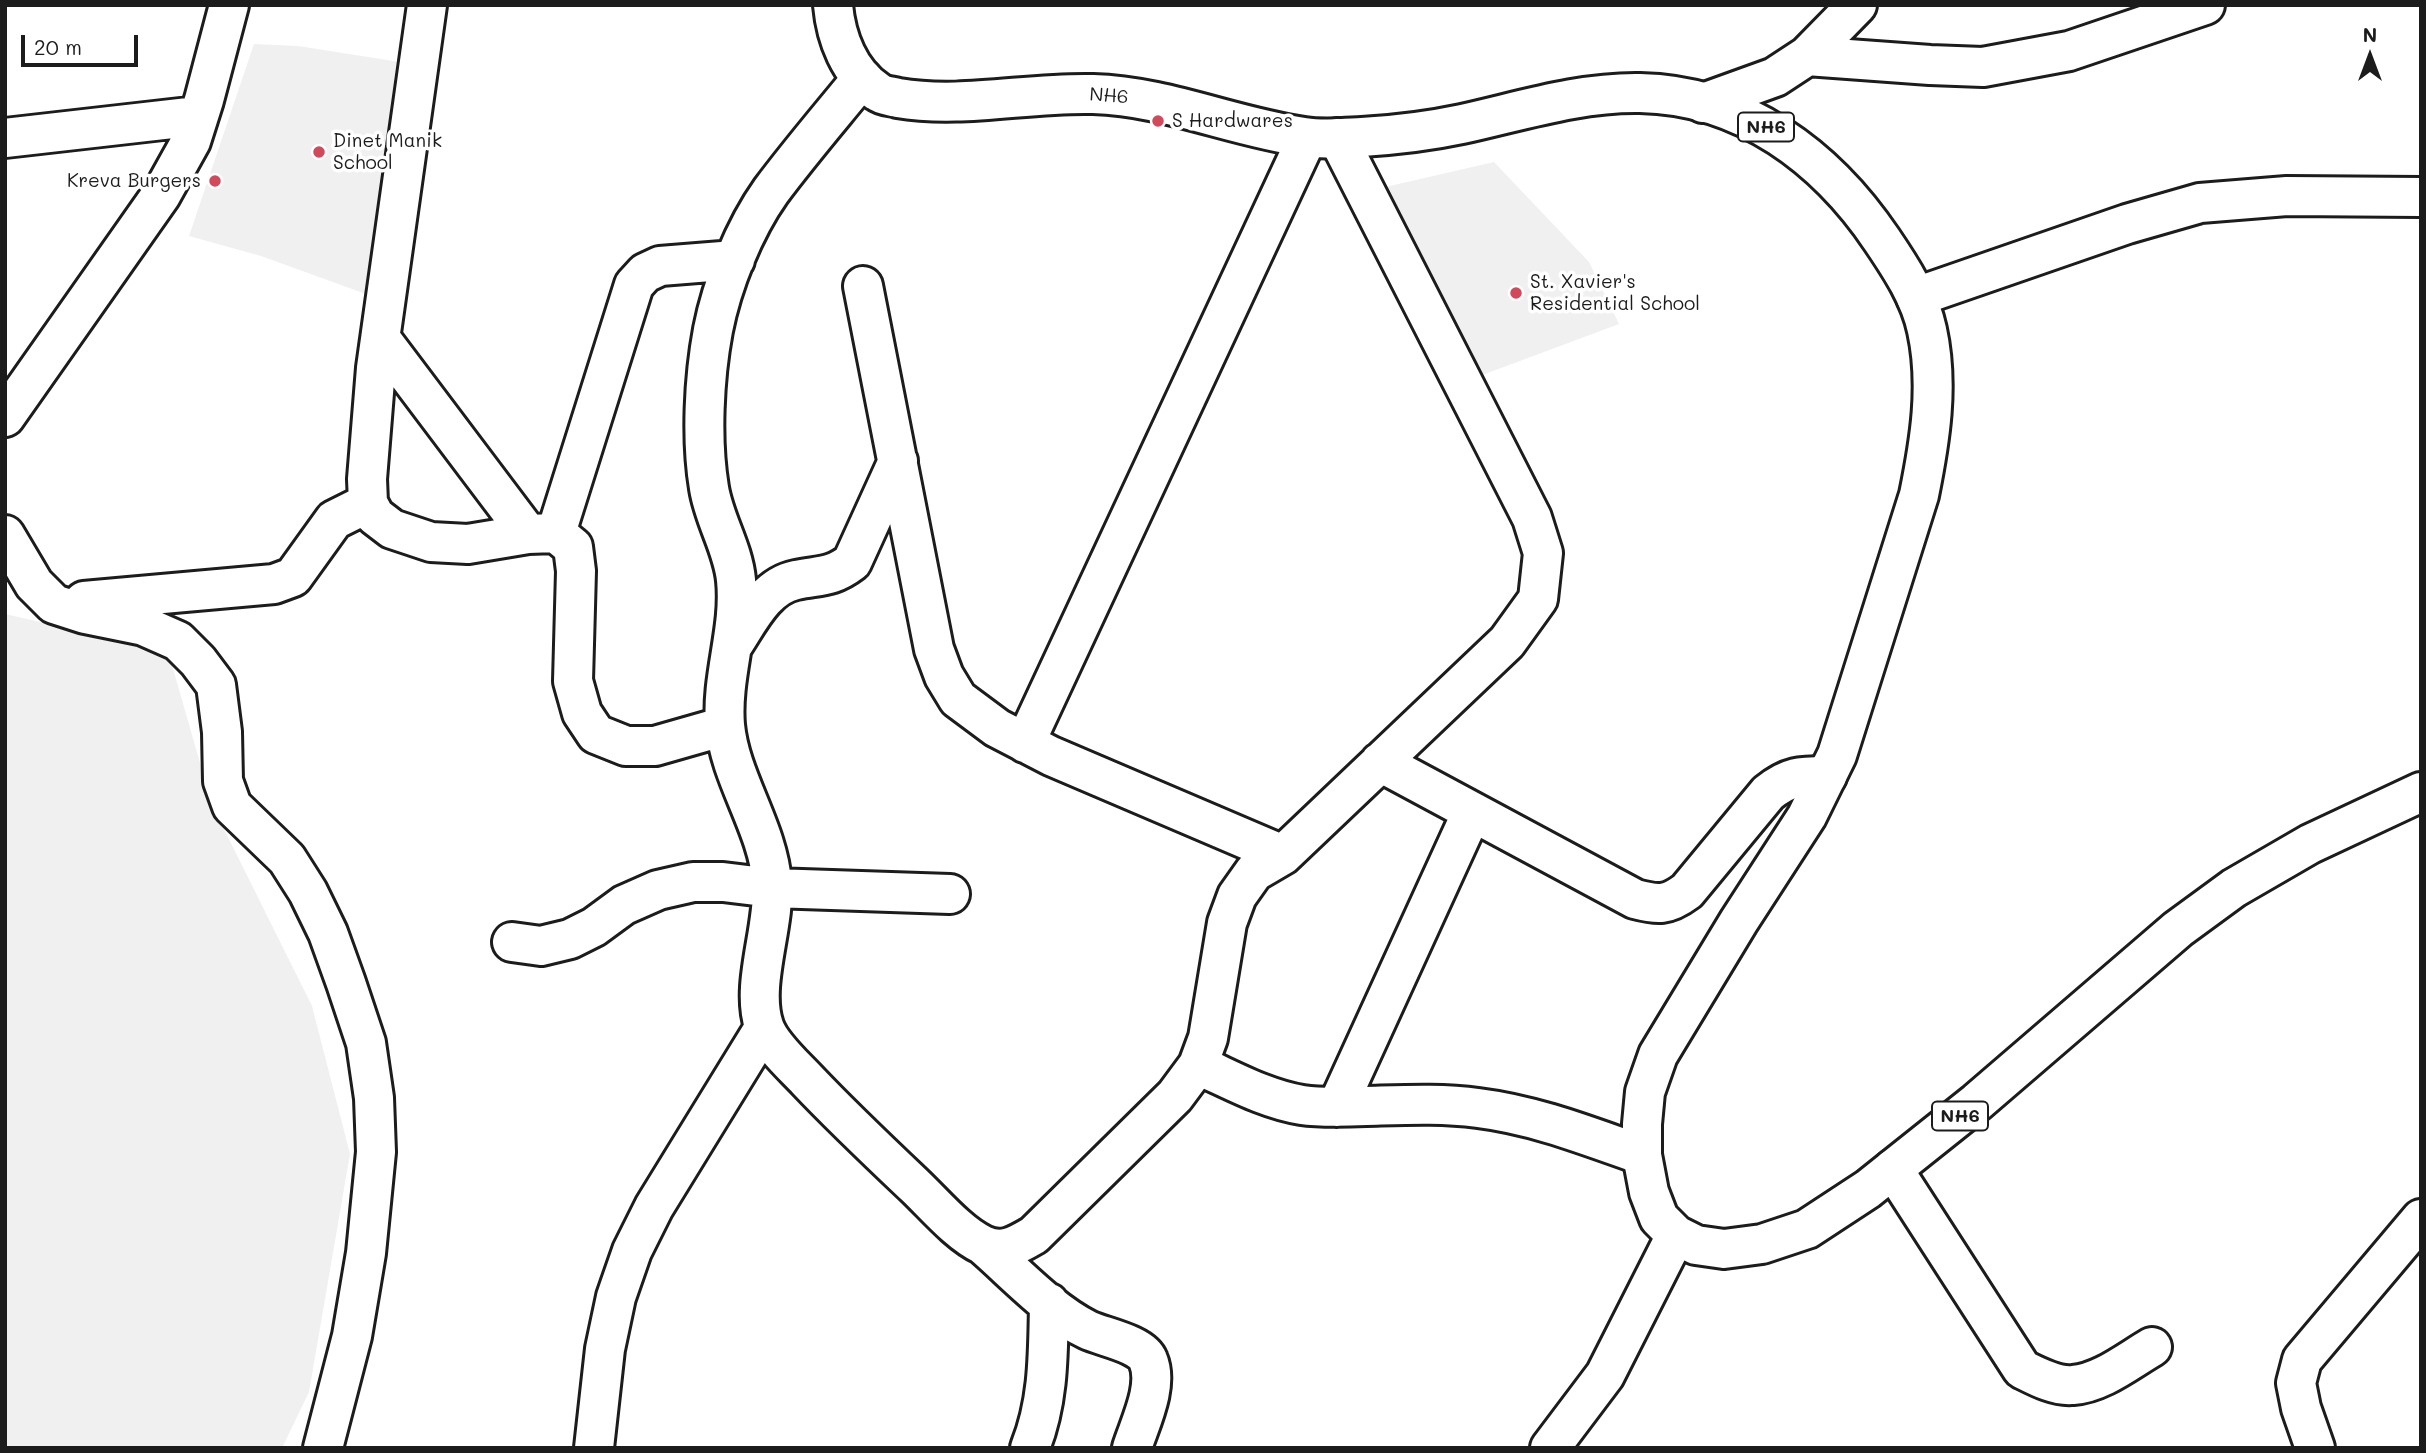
<!DOCTYPE html>
<style>
body{margin:0}
#map{position:relative;width:2426px;height:1453px;overflow:hidden;background:#fff;font-family:Mali,sans-serif}
canvas{display:block}
.frame{position:absolute;inset:0;border:7px solid #1c1c1c;pointer-events:none}
.north{position:absolute;left:2335px;top:21px;width:70px;height:70px;-webkit-text-stroke:5px #fff;paint-order:stroke;rotate:0deg;font-size:19px;font-weight:700;line-height:28px;text-align:center;color:#1c1c1c}
.north::after{content:'';display:block;margin:auto;width:24px;height:32px;background:#1c1c1c;clip-path:polygon(50% 0,100% 100%,50% 72%,0 100%)}
.scale{position:absolute;left:21px;top:35px;width:117px;height:32px;box-sizing:border-box;border:4px solid #1c1c1c;border-top:0;padding-left:9px;font-size:21px;line-height:24px;white-space:nowrap;color:#1c1c1c;-webkit-text-stroke:5px #fff;paint-order:stroke}
</style>
<div id="map">
<canvas width="2426" height="1453"></canvas>
<div class="frame"></div>
<div class="north">N</div>
<div class="scale">20 m</div>
</div>
<script>
const c = document.querySelector('canvas').getContext('2d');
c.lineJoin = 'round';
function fill(path, color) { c.fillStyle = color; c.fill(path, 'evenodd'); }
function trace(path, color, width, dash) { c.strokeStyle = color; c.lineWidth = width; c.lineCap = dash ? 'butt' : 'round'; c.setLineDash(dash || []); c.stroke(path); }
function label(font, color, halo, rows, align = 'center') {
  c.font = font + ' Mali,sans-serif'; c.lineWidth = 7; c.setLineDash([]); c.textBaseline = 'middle'; c.strokeStyle = halo; c.fillStyle = color; for (const [text, x, y, turn = 0] of rows) {
    c.save(); c.translate(x, y); c.rotate((+turn || 0) * Math.PI / 180); c.textAlign = isNaN(turn) ? turn : align; if (halo) c.strokeText(text, 0, 0); c.fillText(text, 0, 0); c.restore();
  }
}
fill(new Path2D(`
 M254,44L298,46L438,68L388,302L261,256L189,236Z
 M1494,162L1589,262L1619,324L1477,377L1368,191Z
 M5,614L168,651L212,805L312,1006L350,1154L309,1392L282,1448H5Z`), '#f0f0f0');
const minor = new Path2D(`
 M427,5L376,368L367,479L368,503L375,516L392,529L431,542L468,544L528,534L556,533L573,547L576,571L573,681L582,713L596,734L626,746H655L725,726
 M1807,56L1930,65L1983,67L2069,51L2205,5
 M862,78C832,115 800,152 771,191C744,229 722,284 713,330C704,378 701,440 709,488C714,520 733,548 736,580C741,629 721,676 725,725C730,779 768,828 772,883C775,927 750,985 764,1026C770,1045 794,1066 807,1080C842,1117 878,1151 915,1186C934,1204 959,1234 983,1245C1003,1254 1017,1245 1034,1235L1175,1096L1198,1065L1208,1038L1227,923L1237,896L1254,872L1283,855L1507,642L1538,599L1543,553L1532,518L1338,138
 M1703,103L1775,77L1807,56L1857,5
 M5,138L198,116
 M863,286L934,649L944,676L958,699L997,728L1051,756L1283,855
 M1916,297L2127,224L2200,203L2287,196L2421,197
 M381,339L528,534
 M5,417L161,195L191,141L204,100L229,5
 M556,533L634,285L645,273L660,266L735,260
 M5,535L34,584L54,604L85,614L144,626L178,641L198,661L216,685L222,732L223,781L232,806L287,859L308,892L328,933L346,983L366,1043L374,1098L376,1152L366,1253L352,1336L323,1448
 M84,601L274,584L293,577L334,520L368,503
 M733,645C749,621 765,586 796,580C820,575 831,578 852,562L898,461
 M1025,743L1307,138
 M1380,762L1635,899C1658,905 1667,906 1687,891L1768,793C1789,776 1800,776 1827,776
 M512,942L541,946L570,939L594,927L624,905L658,890L693,882H723L772,888L950,894
 M1198,1065C1232,1080 1265,1099 1302,1105C1323,1108 1345,1107 1366,1106C1404,1105 1441,1103 1478,1108C1535,1115 1588,1136 1642,1155
 M1337,1107L1472,812
 M1893,1169L2022,1369C2036,1376 2056,1387 2073,1385C2101,1383 2128,1361 2152,1347
 M984,1246C1015,1273 1051,1312 1088,1330C1103,1337 1142,1344 1148,1360C1159,1386 1140,1423 1132,1448
 M594,1448L605,1349L616,1297L632,1251L654,1207L764,1028
 M1030,1448C1049,1401 1048,1353 1049,1303
 M1550,1448L1605,1375L1676,1235
 M2315,1448L2301,1408L2296,1383L2302,1360L2421,1219`);
const highway = new Path2D(`
 M833,5C836,38 849,73 878,92C883,96 891,96 898,98C962,109 1028,92 1093,94C1166,96 1233,127 1304,137C1323,140 1343,138 1362,137C1396,135 1429,131 1462,124C1521,111 1579,92 1640,93C1744,95 1826,157 1882,240C1901,268 1920,297 1927,330C1939,385 1930,441 1919,495L1837,755L1807,816L1739,921L1658,1055L1645,1092L1642,1124V1155L1649,1192L1659,1218L1676,1235L1696,1245L1724,1249L1762,1244L1807,1229L1868,1189L1893,1169L1977,1102L2178,929L2234,888L2310,844L2421,792`);
trace(minor, '#1c1c1c', 44);
trace(highway, '#1c1c1c', 44);
trace(minor, '#fff', 38);
trace(highway, '#fff', 38);
for (const [x, y, r, color] of [
 [1158,121,7,"#d1495b"],
 [319,152,7,"#d1495b"],
 [215,181,7,"#d1495b"],
 [1516,293,7,"#d1495b"]
]) { const dot = new Path2D(); dot.arc(x, y, r, 0, 2 * Math.PI); c.fillStyle = color; c.fill(dot); trace(dot, '#fff', 2.5); }
for (const [x, y, w] of [
 [1766,127,56],
 [1960,1116,56]
]) { const box = new Path2D(); box.roundRect(x - w / 2, y - 14.5, w, 29, 5); c.fillStyle = '#fff'; c.fill(box); trace(box, '#1c1c1c', 2); }
label('bold 18px', '#1c1c1c', null, [
 ["NH6",1766,127],
 ["NH6",1960,1116]
]);
label('19px', '#1c1c1c', '#fff', [
 ["NH6",1109,96,4]
]);
label('19px', '#1c1c1c', '#fff', [
 ["S Hardwares",1172,121],
 ["Dinet Manik",333,141],
 ["School",333,163],
 ["Kreva Burgers",201,181,"right"],
 ["St. Xavier's",1530,282],
 ["Residential School",1530,304]
], 'left');
</script>
